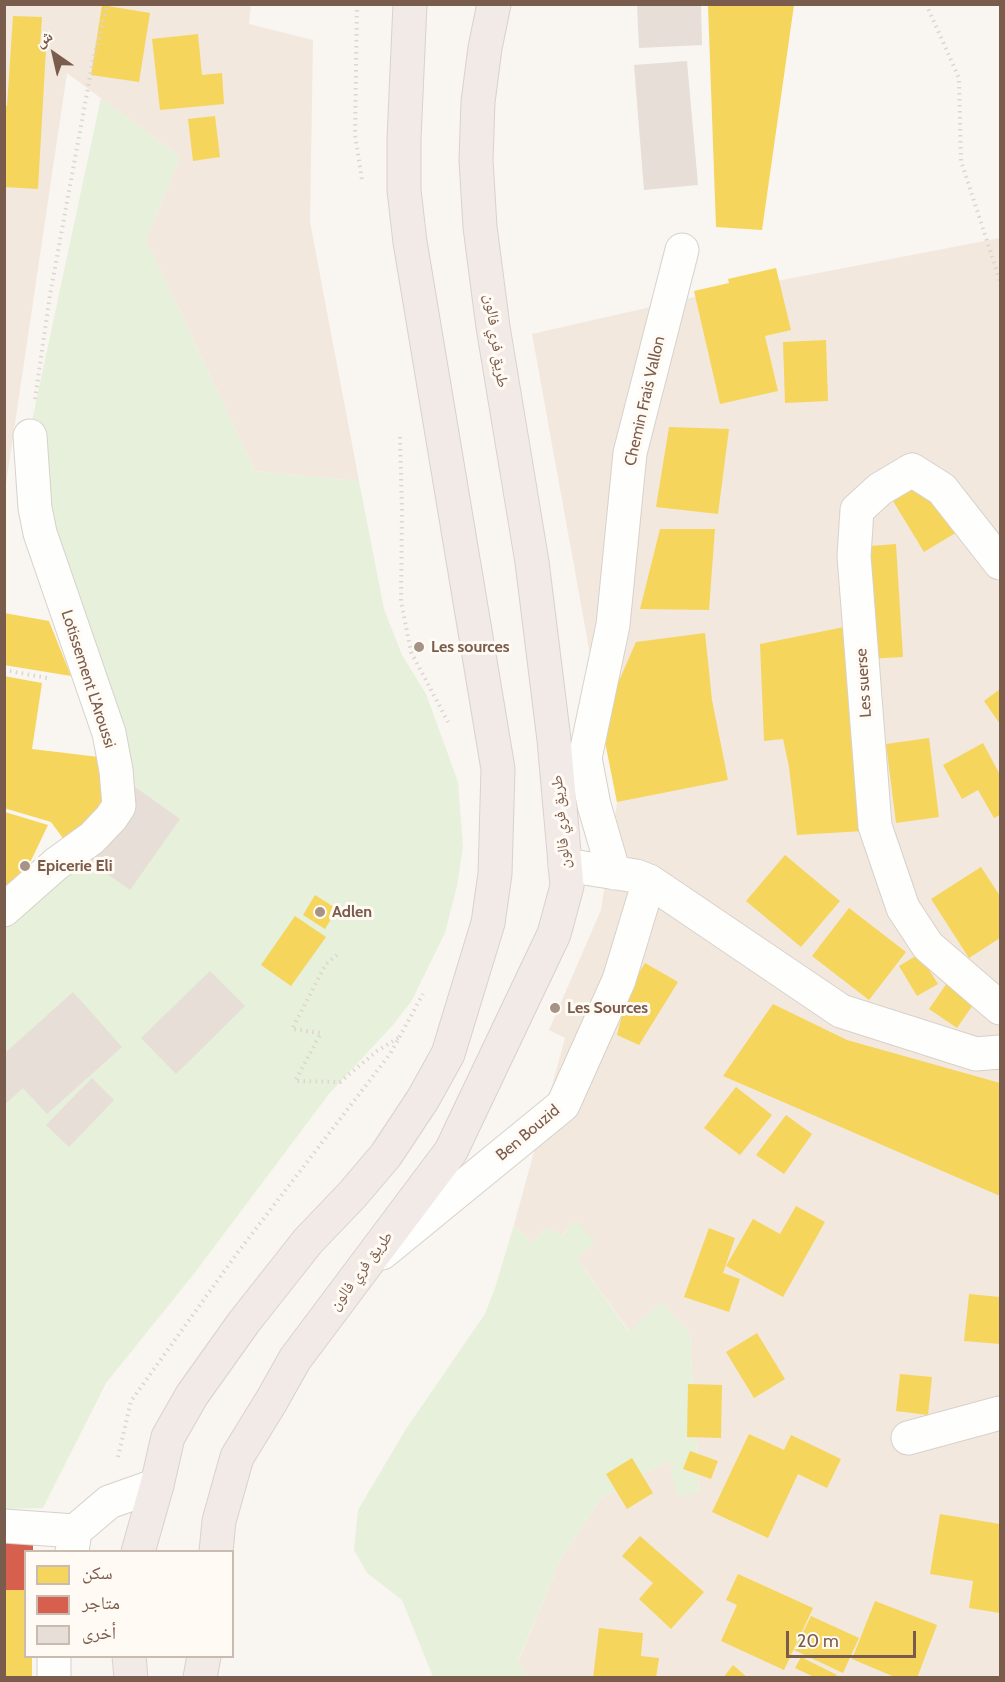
<!DOCTYPE html>
<meta charset="utf-8">
<style>
body{margin:0}
#map{position:relative;width:1005px;height:1682px;overflow:hidden;background:#f9f5f0;font-family:Cabin,"Noto Naskh Arabic",sans-serif}
canvas{display:block}
.frame{position:absolute;inset:0;border:6px solid #7a5c4d;pointer-events:none}
.legend{position:absolute;left:24px;top:1550px;width:210px;height:108px;box-sizing:border-box;background:#fffaf3;border:2px solid #cabbb1;margin:0;padding:8px 10px;list-style:none;font-size:18px;color:#7a5c4d}
.legend li{display:flex;align-items:center;gap:12px;height:30px}
.legend b{width:30px;border:2px solid #cabbb1}
.north{position:absolute;left:24px;top:24px;width:60px;height:60px;-webkit-text-stroke:4px #fffaf3;paint-order:stroke;rotate:326deg;font-size:16px;font-weight:700;line-height:24px;text-align:center;color:#7a5c4d}
.north::after{content:'';display:block;margin:auto;width:21px;height:27px;background:#7a5c4d;clip-path:polygon(50% 0,100% 100%,50% 72%,0 100%)}
.scale{position:absolute;left:786px;top:1631px;width:130px;height:27px;box-sizing:border-box;border:3px solid #7a5c4d;border-top:0;padding-left:8px;font-size:18px;line-height:21px;white-space:nowrap;color:#7a5c4d;-webkit-text-stroke:4px #fffaf3;paint-order:stroke}
</style>
<div id="map">
<canvas width="1005" height="1682"></canvas>
<div class="frame"></div>
<ul class="legend">
<li><b style="height:16px;background:#f6d55c"></b>سكن</li>
<li><b style="height:16px;background:#d6604d"></b>متاجر</li>
<li><b style="height:16px;background:#e6ded7"></b>أخرى</li>
</ul>
<div class="north">ش</div>
<div class="scale">20 m</div>
</div>
<script>
const c = document.querySelector('canvas').getContext('2d');
c.lineJoin = 'round';
function fill(path, color) { c.fillStyle = color; c.fill(path, 'evenodd'); }
function trace(path, color, width, dash) { c.strokeStyle = color; c.lineWidth = width; c.lineCap = dash ? 'butt' : 'round'; c.setLineDash(dash || []); c.stroke(path); }
function label(font, color, halo, rows, align = 'center') {
  c.font = font + ' Cabin,"Noto Naskh Arabic",sans-serif'; c.lineWidth = 6; c.setLineDash([]); c.textBaseline = 'middle'; c.strokeStyle = halo; c.fillStyle = color; for (const [text, x, y, turn = 0] of rows) {
    c.save(); c.translate(x, y); c.rotate((+turn || 0) * Math.PI / 180); c.textAlign = isNaN(turn) ? turn : align; if (halo) c.strokeText(text, 0, 0); c.fillText(text, 0, 0); c.restore();
  }
}
fill(new Path2D(`
 M4,5H251L249,24L313,40L310,222L359,481L255,471L146,240L180,157L67,73L5,491Z
 M1000,238V1677H527L518,1662L561,1558L600,1499L669,1460L699,1493L690,1334L630,1332L577,1259L576,1221L561,1236L547,1227L532,1243L514,1225L565,1038L549,1030L601,910L617,803L532,334L699,296Z`), '#f2e8de');
fill(new Path2D(`
 M101,98L180,157L146,240L255,471L359,481L384,609L402,655L426,694L458,782L463,847L457,886L445,933L411,1002L392,1026L329,1094L193,1275L106,1383L43,1508L5,1509L4,910L111,818L30,430Z
 M576,1220L595,1242L577,1259L629,1332L661,1302L690,1334L699,1493L677,1497L669,1460L600,1499L561,1558L518,1661L527,1677H433L402,1600L367,1573L354,1550L358,1510L406,1429L485,1314L495,1288L514,1225L532,1243L547,1227L562,1236Z`), '#e7f0db');
fill(new Path2D(`
 M102,5L150,13L139,82L91,75Z
 M708,5H794L762,230L716,227Z
 M13,16L42,17L40,48L46,49L38,189L5,187V106H7Z
 M198,34L202,75L222,73L224,104L160,110L152,39Z
 M215,116L220,157L193,161L188,119Z
 M776,268L791,330L765,336L778,391L720,404L694,291L729,283L728,279Z
 M826,340L828,401L785,403L783,342Z
 M669,427L729,429L718,514L656,507Z
 M935,475L967,526L924,552L893,501Z
 M660,529H715L709,610L640,609Z
 M896,544L903,657L851,660L844,548Z
 M4,613L49,621L71,676L4,665Z
 M844,627L863,831L797,835L789,767L783,739L764,741L760,644Z
 M705,633L712,700L728,780L617,802L601,722L636,642Z
 M4,676L42,683L32,749L99,757L106,802L65,841L51,822L4,808Z
 M1000,689V724L984,701Z
 M929,738L939,817L896,823L886,744Z
 M983,743L1000,775V815L994,818L978,790L962,799L943,765Z
 M5,812L48,825L26,871L5,893Z
 M785,855L840,901L801,947L746,901Z
 M981,867L1000,896V938L969,958L931,899Z
 M315,895L337,909L325,929L303,915Z
 M849,908L906,952L869,1000L812,956Z
 M295,916L326,937L291,986L261,965Z
 M919,954L938,984L917,996L899,966Z
 M645,963L678,982L639,1045L617,1035L628,991Z
 M947,983L975,1002L957,1028L929,1009Z
 M773,1004L847,1040L1000,1083V1196L723,1076Z
 M736,1087L772,1115L740,1155L704,1128Z
 M786,1115L812,1134L784,1174L756,1155Z
 M796,1206L825,1222L783,1297L726,1266L753,1219L780,1234Z
 M709,1228L735,1238L723,1273L740,1279L729,1312L684,1297Z
 M969,1294L1000,1297V1344L964,1341Z
 M757,1333L785,1379L754,1398L726,1352Z
 M900,1374L932,1377L928,1415L896,1411Z
 M688,1384L722,1385L721,1438L687,1437Z
 M749,1434L784,1450L791,1435L841,1459L827,1488L798,1474L768,1538L712,1512Z
 M690,1451L718,1461L711,1479L683,1469Z
 M632,1458L653,1493L627,1509L606,1474Z
 M940,1514L1000,1524V1613L969,1608L973,1581L930,1574Z
 M640,1536L704,1592L671,1629L639,1599L653,1583L622,1556Z
 M738,1574L813,1608L784,1670L721,1641L737,1605L726,1600Z
 M5,1590H26V1656H32V1677H5Z
 M875,1601L937,1625L917,1678H897L852,1659Z
 M811,1616L859,1638L843,1673L794,1650Z
 M599,1628L643,1633L641,1656L659,1658L656,1678H593Z
 M801,1657L837,1675L835,1678H816L795,1668Z
 M733,1665L748,1678H723Z`), '#f6d55c');
fill(new Path2D(`
 M4,1530H33V1552H26V1590H4Z`), '#d6604d');
fill(new Path2D(`
 M637,4H701L702,45L639,48Z
 M687,61L698,185L644,190L634,65Z
 M135,787L180,819L130,890L85,858Z
 M210,971L245,1006L176,1074L141,1038Z
 M73,992L122,1047L47,1114L23,1088L4,1105V1054Z
 M92,1078L114,1100L69,1147L46,1125Z`), '#e6ded7');
const minor = new Path2D(`
 M1000,563L942,489L912,470L880,489L857,510L854,556L875,826L903,908L928,946L1000,1008
 M565,865L636,876L649,881L841,1011L976,1054L1000,1052
 M614,873L594,805L585,758L613,625L630,453L682,250
 M4,910L56,864L92,838L111,818L119,806L116,770L109,733L40,533L35,508L30,436
 M382,1253L563,1105L619,980L649,881
 M908,1438L1000,1413
 M4,1526L75,1531
 M72,1552L75,1531L109,1502L157,1485
 M54,1678V1656`);
const highway = new Path2D(`
 M138,1552L157,1485L168,1437L192,1395L244,1322L308,1241L352,1195L386,1155L423,1099L448,1054L488,923L495,874L498,769L410,242L404,190V139L410,4
 M216,1552L219,1521L237,1457L272,1400L295,1359L451,1151L554,934L567,886L554,740L532,562L493,327L480,227L476,160L478,102L485,48L494,4
 M129,1656L131,1678
 M200,1678L204,1656`);
trace(minor, '#d7d1cb', 35);
trace(highway, '#dad1cc', 35);
trace(new Path2D(`
 M357,4L355,135L362,180
 M926,4L959,78L961,161L1000,281
 M35,399L50,295L93,60L108,4
 M400,437L402,512L401,601L411,652L448,722
 M4,670L47,678
 M337,955L326,964L292,1029L321,1033L295,1081L340,1082L377,1051L398,1038
 M118,1457L131,1401L238,1252L390,1054L423,994`), '#dcd5d0', 4, [1.5, 4.5]);
trace(minor, '#fefefd', 33);
trace(highway, '#f2eae7', 33);
for (const [x, y, r, color] of [
 [419,647,6,"#a69286"],
 [25,866,6,"#a69286"],
 [320,912,6,"#a69286"],
 [555,1008,6,"#a69286"]
]) { const dot = new Path2D(); dot.arc(x, y, r, 0, 2 * Math.PI); c.fillStyle = color; c.fill(dot); trace(dot, '#fffaf3', 2); }
label('16px', '#7a5c4d', '#fffaf3', [
 ["طريق فري فالون",496,341,82],
 ["Chemin Frais Vallon",645,401,-77],
 ["Lotissement L'Aroussi",88,679,72],
 ["Les suerse",864,683,-94],
 ["طريق فري فالون",561,822,-95],
 ["Ben Bouzid",528,1133,-40],
 ["طريق فري فالون",361,1271,-53]
]);
label('bold 16px', '#7a5c4d', '#fffaf3', [
 ["Les sources",431,647],
 ["Epicerie Eli",37,866],
 ["Adlen",332,912],
 ["Les Sources",567,1008]
], 'left');
</script>
